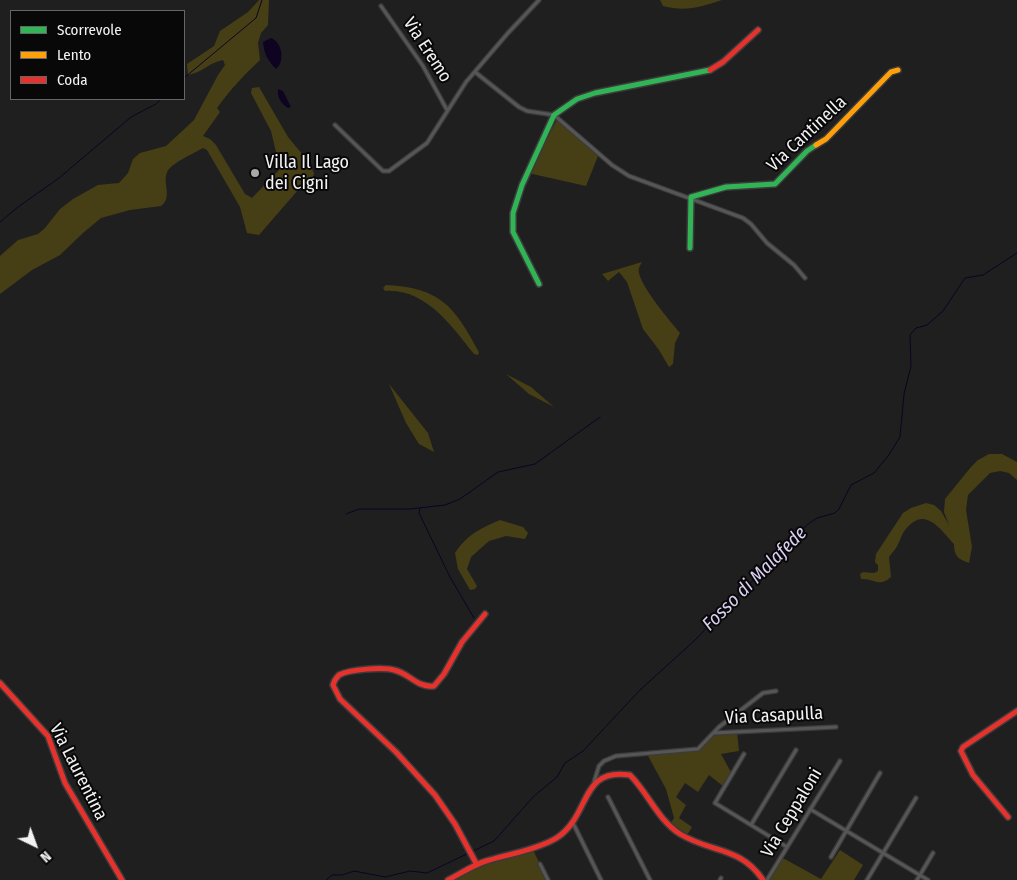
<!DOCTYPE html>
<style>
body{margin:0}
#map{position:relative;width:1017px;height:880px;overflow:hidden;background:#1f1f1f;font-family:"Fira Sans Condensed",sans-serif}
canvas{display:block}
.legend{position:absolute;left:10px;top:10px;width:175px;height:90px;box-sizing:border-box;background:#080809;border:1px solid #666567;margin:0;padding:6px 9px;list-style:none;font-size:15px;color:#f2f1f3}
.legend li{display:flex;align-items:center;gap:10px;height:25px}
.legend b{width:25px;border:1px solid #666567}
.north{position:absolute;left:10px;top:820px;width:50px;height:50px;-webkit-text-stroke:4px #080809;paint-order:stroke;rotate:138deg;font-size:14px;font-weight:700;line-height:20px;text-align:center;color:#f2f1f3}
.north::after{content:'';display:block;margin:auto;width:18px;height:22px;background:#f2f1f3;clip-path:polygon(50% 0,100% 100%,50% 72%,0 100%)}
</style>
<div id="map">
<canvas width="1017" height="880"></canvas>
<ul class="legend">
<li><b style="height:6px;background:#30b455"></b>Scorrevole</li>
<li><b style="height:6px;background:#ff9f0a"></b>Lento</li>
<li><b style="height:6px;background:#e5322d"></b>Coda</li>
</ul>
<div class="north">N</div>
</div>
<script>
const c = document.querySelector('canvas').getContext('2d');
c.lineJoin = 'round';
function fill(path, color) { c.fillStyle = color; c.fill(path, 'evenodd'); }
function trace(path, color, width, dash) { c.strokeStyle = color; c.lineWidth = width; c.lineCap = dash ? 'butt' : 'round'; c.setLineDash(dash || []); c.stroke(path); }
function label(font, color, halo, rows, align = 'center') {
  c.font = font + ' "Fira Sans Condensed",sans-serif'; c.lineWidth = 4; c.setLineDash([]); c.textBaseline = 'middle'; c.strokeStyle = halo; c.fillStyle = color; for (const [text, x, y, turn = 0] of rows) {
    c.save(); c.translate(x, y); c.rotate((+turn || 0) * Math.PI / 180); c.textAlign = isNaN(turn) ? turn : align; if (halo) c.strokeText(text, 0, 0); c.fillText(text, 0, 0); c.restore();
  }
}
fill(new Path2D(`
 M259,0H269L268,25L261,33L258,43L260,60C244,75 230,90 217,108L220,112L203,136L210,139L216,145L245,194L252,198L280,169L271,131L251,93L252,88L259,87L288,137L308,161L314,173L313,178L305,182L259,235L247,233L240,207L207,150L203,148C194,153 175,162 169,169C160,180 174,197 161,206L130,210L101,218L83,233L60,255L32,270L0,294V256L18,240L38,234L45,228L60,209L73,199L98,185L119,183L128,173L133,159L140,153L166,146L194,120L218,75L225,65L223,60C210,62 202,73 188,75L187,64L214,46L220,31L248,12Z
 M660,0H722C700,7 686,12 663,6Z
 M557,120L598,156L586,186L528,173Z
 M642,262C640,265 638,269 639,273C642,288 670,321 680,333L675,343L673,364L669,367L659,350L643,329L627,282L619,272L608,281L602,274Z
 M386,285C441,288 454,306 479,352L478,355L474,354C452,327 426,288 385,291L383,288Z
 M506,374L531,387L554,407L529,394Z
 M389,384L428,433L434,452L419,444L406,423Z
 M989,454H1002L1017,462V480L1009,473L1000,471L990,473L968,495L966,510L972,547L969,563C958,559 954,556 954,544C939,528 925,505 905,530C901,535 900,542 896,548C894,551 891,554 889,557L891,577C879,588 874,578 861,579L860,574L863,572L874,573L878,571V565L875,562L876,554L903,513L911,508L926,503L934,505L941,511L949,525L944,512L945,499L971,467L978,460Z
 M500,520L523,527L528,533L525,539L506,536L489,541L471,557L467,569L477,586L475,589L470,590L458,569L455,553C466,535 481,528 500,520Z
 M737,732L739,751L721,754L732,774L724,787L709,775L698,792L685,783L676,797L686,805L679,818L692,827L686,837L670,824L674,818L666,789L647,754L698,749L713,733Z
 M532,848L548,880H448L477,865Z
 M840,850L863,865L854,880H767L781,857L821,879Z`), '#463e15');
fill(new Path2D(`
 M271,38C283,43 285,62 276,69C268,61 264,54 263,42Z
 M278,89L283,91L291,107L288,108C281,104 277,97 278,89Z`), '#0f0322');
trace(new Path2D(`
 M184,78L256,18L262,0
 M0,222L18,207L59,178L131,117L156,104L161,99
 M420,508L419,513L450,577L474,618
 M346,514L359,509H410L445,505L460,499L498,472L535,464L600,417
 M326,880L332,875H342L354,871L385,877L410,871L427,873L494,841L534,796L557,777L565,763L583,751L640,690L694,641L808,524L817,518L835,513L839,509L851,485L874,473L888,456L900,437L904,394L911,366L910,335L916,328L927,325L943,311L965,278L983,275L1017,253`), '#0f0322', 1);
const street = new Path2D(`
 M381,6L423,66L447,110
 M475,72L519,107L527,111L554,115L612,165L629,176L743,218L751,224L767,243L794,265L805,278
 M335,125L383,171H389L427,143L466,82L508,33L539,0
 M714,733L836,727
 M744,754L715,803L787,847
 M594,782L599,766L604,761L616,756L698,749L719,727L763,693L776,691
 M608,797L650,880
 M810,809L928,880
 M573,823L601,880
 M751,825L796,750
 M831,857L880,773
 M540,864L548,880
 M720,880L721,878
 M767,880L840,761
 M867,880L916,798
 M917,880L933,853`);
const fast = new Path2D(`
 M690,248L691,197L726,187L775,184L807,151L816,145
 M539,284L513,232V213L522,185L554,115L577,99L595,93L710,70`);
const slow = new Path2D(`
 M816,145L826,139L891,72L898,70`);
const jam = new Path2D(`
 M710,70L723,62L758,30
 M0,683L48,736L65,783L122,880
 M1008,817L973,775L961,751L963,747L1017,711
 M477,865L455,824L435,795L396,752L340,699L333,685C334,681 336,678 339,675C350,669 383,667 394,670C409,673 417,688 434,686L444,674L462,642L485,614
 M448,880C460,874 473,865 486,861C506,855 542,848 558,837C591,814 580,767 630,775C648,793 658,820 680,834C711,853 740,846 763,880`);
trace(street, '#3b3b3b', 5.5);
trace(fast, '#3b3b3b', 8);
trace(slow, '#3b3b3b', 8);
trace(jam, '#3b3b3b', 8);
trace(street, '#565657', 3);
trace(fast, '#30b455', 5);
trace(slow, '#ff9f0a', 5);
trace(jam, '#e5322d', 5);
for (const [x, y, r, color] of [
 [255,173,5,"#a8a8a9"]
]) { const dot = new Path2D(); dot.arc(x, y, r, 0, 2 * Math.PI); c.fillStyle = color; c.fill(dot); trace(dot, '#080809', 2); }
label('18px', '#f2f1f3', '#080809', [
 ["Via Eremo",427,50,57],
 ["Via Cantinella",807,134,-43],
 ["Via Casapulla",774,716,-3],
 ["Via Laurentina",78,772,63],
 ["Via Ceppaloni",792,813,-59]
]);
label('18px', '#f2f1f3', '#080809', [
 ["Villa Il Lago",265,163],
 ["dei Cigni",265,184]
], 'left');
label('italic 19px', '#dad0f4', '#080809', [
 ["Fosso di Malafede",755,579,-45]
]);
</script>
